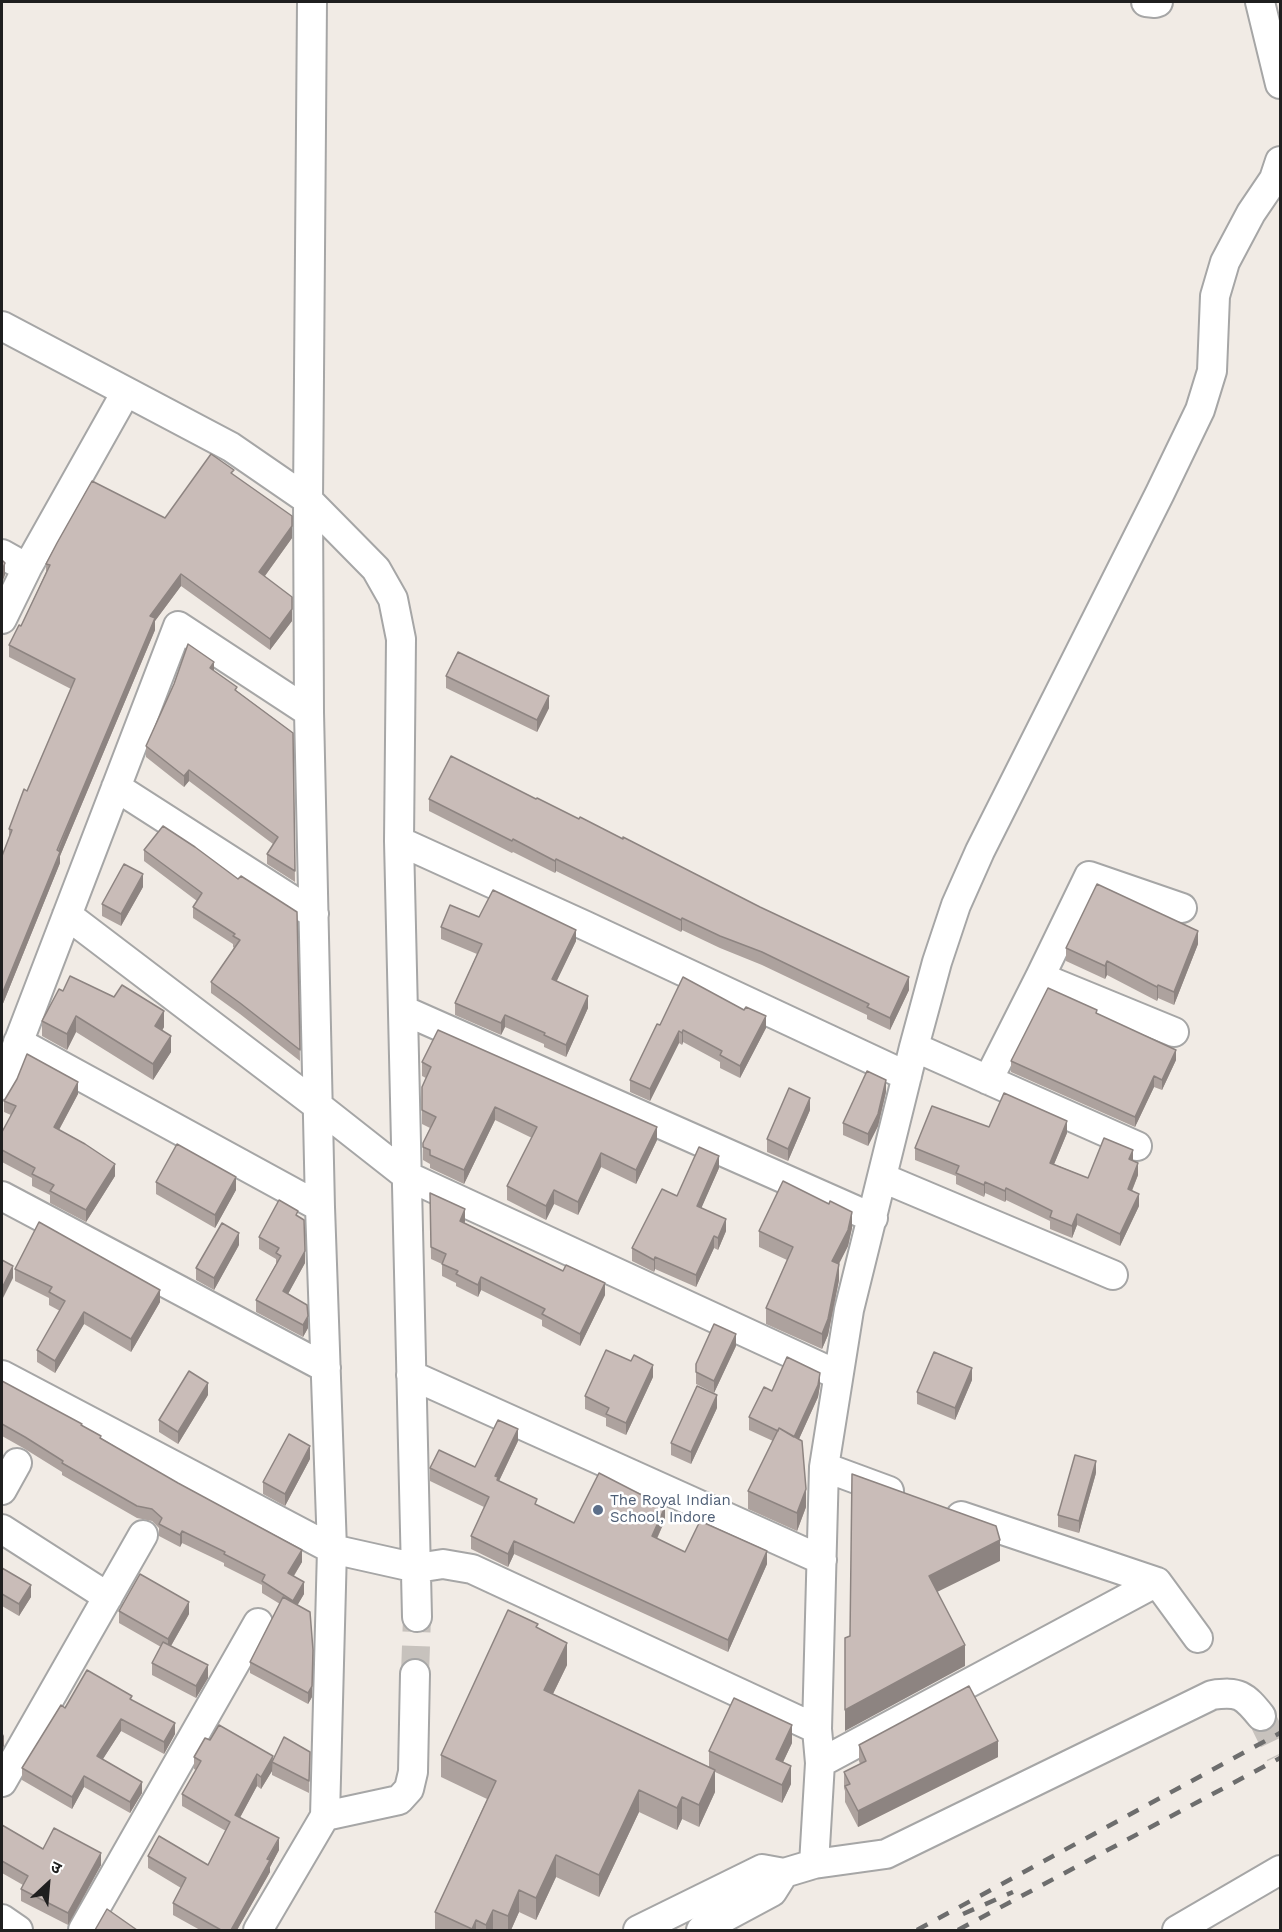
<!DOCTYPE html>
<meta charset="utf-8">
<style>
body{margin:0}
#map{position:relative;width:1282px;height:1932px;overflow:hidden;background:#f1ebe5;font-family:"Work Sans","Noto Sans Devanagari",sans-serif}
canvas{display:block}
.frame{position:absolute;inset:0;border:3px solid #1f1f1f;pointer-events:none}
.north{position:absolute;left:18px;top:1854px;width:60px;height:60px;-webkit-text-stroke:4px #fff;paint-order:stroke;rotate:26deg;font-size:16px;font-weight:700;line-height:24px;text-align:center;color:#1f1f1f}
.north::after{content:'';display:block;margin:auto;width:21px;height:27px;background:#1f1f1f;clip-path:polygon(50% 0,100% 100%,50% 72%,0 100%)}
</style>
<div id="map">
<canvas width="1282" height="1932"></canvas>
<div class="frame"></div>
<div class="north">उ</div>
</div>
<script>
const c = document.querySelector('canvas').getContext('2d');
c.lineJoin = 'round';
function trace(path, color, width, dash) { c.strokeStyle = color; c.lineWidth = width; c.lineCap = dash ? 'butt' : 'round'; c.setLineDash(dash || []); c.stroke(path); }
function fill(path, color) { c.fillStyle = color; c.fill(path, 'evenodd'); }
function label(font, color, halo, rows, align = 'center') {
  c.font = font + ' "Work Sans",sans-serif'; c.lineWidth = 5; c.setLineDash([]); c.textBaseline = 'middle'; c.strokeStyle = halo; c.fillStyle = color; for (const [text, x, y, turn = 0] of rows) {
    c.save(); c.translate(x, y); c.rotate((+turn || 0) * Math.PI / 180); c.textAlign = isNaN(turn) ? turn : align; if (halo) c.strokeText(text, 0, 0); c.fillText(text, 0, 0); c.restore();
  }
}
trace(new Path2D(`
 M415,1674L417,1617
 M1261,1716L1280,1755`), '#c7c2bd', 28, [28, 14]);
const minor = new Path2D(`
 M1146,2L1155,3L1158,2
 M1260,2L1280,84
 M2,326L231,447L308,500L376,569L393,599L401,639L399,841L417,1617
 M2,554L27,568
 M2,619L27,568L126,392
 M116,787L314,914
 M399,841L586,926L907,1076
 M67,915L318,1106L407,1176L838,1375
 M1040,977L1089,876L1182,908
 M403,1010L873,1218
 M18,1042L320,1207
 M914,1047L1137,1146
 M988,1080L1040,977L1174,1032
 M2,1085L178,626L309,712
 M883,1178L1113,1275
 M2,1196L326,1368
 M2,1375L332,1549L417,1568L443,1564L472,1569L817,1729
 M411,1375L822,1560
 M824,1467L889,1491
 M2,1490L17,1463
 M961,1516L1157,1582L1198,1638
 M2,1529L108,1597
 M820,1763L1157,1582
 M2,1782L143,1535
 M325,1816L399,1800L409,1789L413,1772L415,1674
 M814,1864L820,1763L817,1729L824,1467L849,1310L914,1047L937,962L956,905L980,851L1160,493L1200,410L1212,371L1215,296L1225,262L1251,213L1274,179L1280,161
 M2,1919L18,1930
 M83,1930L258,1623
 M258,1930L325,1816L332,1549L320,1207L309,712L308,500L312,2
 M638,1930L762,1869L784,1873L814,1864L886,1854L1212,1695C1239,1691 1244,1695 1261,1716
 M701,1930L772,1892L784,1873
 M1177,1930L1280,1870`);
trace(minor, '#a6a6a6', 32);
trace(minor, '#fff', 28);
trace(new Path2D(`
 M963,1914L1013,1892
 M917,1930L1280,1733
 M958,1930L1280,1758`), '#6d6d6d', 4.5, [12, 12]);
fill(new Path2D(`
 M234,475L292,538L265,576L292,621L270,650L181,586L155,621V630L60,856V863L2,1006V856L9,839V829L27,791L71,689L9,657V645L21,626L46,572V564L165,518Z
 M214,671L237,691L293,733L295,882L267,864V854L273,844L189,781L184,787L146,757V746Z
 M446,676L549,708L537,732L446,688Z
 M429,799L909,990L890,1030L867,1019V1015L762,965L720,948L682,930L681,932L556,871L555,873L513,852L512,853L429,811Z
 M144,850L238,879L297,912L300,1061L240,1014L211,993V982L234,948L233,947V944L193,918V907L197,901L144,861Z
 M143,887L121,926L102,916V904Z
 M479,917L576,941L556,981L588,1008L566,1057L544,1047V1044L505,1027L501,1035L455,1015V1003L477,954L441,939V927Z
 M1198,944L1174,1005L1158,998L1157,1001L1107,975L1105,979L1066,961V948Z
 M63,991L164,1027L162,1031L171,1052L153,1080L76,1032L67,1050L42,1036V1021Z
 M744,1010L766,1028L740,1078L720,1068V1062L683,1042L682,1045L679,1043L650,1101L630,1092V1080L660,1025Z
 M1097,1014L1176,1060L1162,1090L1154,1087L1135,1127L1011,1072V1061Z
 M422,1062L657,1140L636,1184L601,1167L578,1215L554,1204L546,1220L507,1200V1186L532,1138L495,1120L464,1184L430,1168V1164L423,1160V1143L430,1128L422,1124V1087L426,1078L422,1076Z
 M886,1092L878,1126L868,1146L843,1135V1123Z
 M78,1094L59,1130L115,1176L86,1222L50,1203V1195L32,1186V1178L2,1162V1132L11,1115L4,1112V1101Z
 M810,1110L788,1161L767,1152V1139Z
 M989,1127L1067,1133L1054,1164L1088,1178L1133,1161L1138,1175L1132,1191L1139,1206L1120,1246L1077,1225L1072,1238L1050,1229V1221L1006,1200L1005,1202L985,1193L984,1197L956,1184V1176L915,1160V1148Z
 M719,1168L701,1208L726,1231L718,1250L714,1248L696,1287L655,1269L654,1272L632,1261V1248L677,1196Z
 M156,1182L236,1190L215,1228L156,1194Z
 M430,1193L465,1221V1223L605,1295L580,1346L542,1326V1320L481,1290L478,1297L456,1286V1283L442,1276V1264L431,1259Z
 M298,1217L305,1263L288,1294L308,1328L303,1337L256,1312V1300L276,1264V1259L259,1249V1237Z
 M852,1228L848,1246L839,1264V1280L828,1335L822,1349L766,1324V1308L787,1260L759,1247V1231Z
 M239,1245L214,1290L196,1280V1268Z
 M15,1269L160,1302L131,1352L84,1324L55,1373L37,1362V1350L60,1311L49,1305V1298L15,1281Z
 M736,1346L714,1393L696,1384V1364Z
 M653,1377L626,1435L606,1426V1418L585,1409V1396Z
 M972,1380L955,1420L917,1404V1392Z
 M2,1381L82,1426L302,1562L294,1576L304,1594L297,1605L312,1697L308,1704L250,1673V1662L280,1604L262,1593V1585L224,1566V1563L182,1543L180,1547L159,1536V1528L152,1521L137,1518L62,1475V1472L25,1449L2,1436Z
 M820,1385L818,1397L799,1439L806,1507L797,1531L748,1509V1491L773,1441L749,1430V1417L772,1391Z
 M208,1395L178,1444L159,1432V1420Z
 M717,1408L691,1464L671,1455V1443Z
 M518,1441L499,1481L537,1505L574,1523L665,1520L657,1539L685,1552L767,1564L728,1652L514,1554L508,1567L471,1549V1536L484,1507L430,1481V1468L475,1467Z
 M310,1459L285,1506L263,1494V1482Z
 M1096,1473L1079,1533L1058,1527V1515Z
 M2,1568L31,1597L19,1616L2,1606Z
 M119,1611L189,1614L171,1646L208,1678L196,1698L152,1675V1663L161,1647L119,1623Z
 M538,1628L567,1665L553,1694L709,1767V1751L792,1743L783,1762L791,1784L782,1803L715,1772V1792L699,1827L682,1819L677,1830L639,1812L599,1897L556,1877L536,1920L519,1912L511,1930H435V1912L487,1799L441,1777V1755Z
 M132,1700L175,1734L164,1754L121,1731L103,1759L142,1793L130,1813L84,1787L72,1809L22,1780V1768L65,1708Z
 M210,1740L273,1760L310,1752L309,1793L272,1775V1771L261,1789L257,1786L240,1817L279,1850L270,1867V1872L237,1930H200L173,1915V1903L181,1888L148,1868V1856L208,1865L226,1831L182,1806V1794L196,1770L194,1769V1757Z
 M859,1745L998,1757L858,1827L845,1802V1791L844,1788V1772L860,1764L859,1761Z
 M2,1825L43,1849L101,1865L68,1925L21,1901V1889L23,1885L2,1873Z`), '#ada29e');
fill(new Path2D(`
 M292,526V538L259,584V572Z
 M5,563V575L2,583V570Z
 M181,574V586L155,621V630L60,856V863L2,1006V994L150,616Z
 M292,609V621L270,650V639Z
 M214,662V673L210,668Z
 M549,696V708L537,732V720Z
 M189,770V781L184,787V776Z
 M556,859V871L555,873V861Z
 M143,874V887L121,926V914Z
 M682,918V930L681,932V920Z
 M576,930V941L552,991V979Z
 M1198,931V944L1174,1005V992Z
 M1107,961V975L1105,979V966Z
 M909,977V990L890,1030V1018Z
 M1158,985V998L1157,1001V987Z
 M588,996V1008L566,1057V1045Z
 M164,1011V1027L155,1042V1026Z
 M505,1015V1027L501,1035V1023Z
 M76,1016V1032L67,1050V1034Z
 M766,1016V1028L740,1078V1066Z
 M683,1030V1042L682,1045V1033Z
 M679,1031V1043L650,1101V1089Z
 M171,1036V1052L153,1080V1064Z
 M1176,1050V1060L1162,1090V1080Z
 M1154,1076V1087L1135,1127V1117Z
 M886,1080V1092L878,1126L868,1146V1134Z
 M78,1082V1094L54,1139V1127Z
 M810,1098V1110L788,1161V1149Z
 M495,1107V1120L464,1184V1170Z
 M1067,1121V1133L1050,1174V1163Z
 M657,1127V1140L636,1184V1170Z
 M1133,1150V1162L1129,1159Z
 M601,1153V1167L578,1215V1202Z
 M719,1156V1168L697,1218V1206Z
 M1138,1163V1175L1128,1200V1189Z
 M115,1164V1176L86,1222V1210Z
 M236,1177V1190L215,1228V1215Z
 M985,1182V1193L984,1197V1185Z
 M1006,1188V1200L1005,1202V1191Z
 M554,1190V1204L546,1220V1206Z
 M1139,1194V1206L1120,1246V1234Z
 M465,1209V1221L460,1233V1221Z
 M852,1212V1228L848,1246L832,1277V1261Z
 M1077,1214V1225L1072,1238V1226Z
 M726,1219V1231L718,1250V1238Z
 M239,1233V1245L214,1290V1278Z
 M714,1236V1248L696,1287V1275Z
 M305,1251V1263L283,1303V1291Z
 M655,1257V1269L654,1272V1260Z
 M839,1264V1280L828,1335L822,1349V1334Z
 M13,1266V1278L2,1300V1288Z
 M481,1277V1290L478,1297V1285Z
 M605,1283V1295L580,1346V1334Z
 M160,1290V1302L131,1352V1339Z
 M84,1312V1324L55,1373V1361Z
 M308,1316V1328L303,1337V1325Z
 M736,1334V1346L714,1393V1381Z
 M653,1365V1377L626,1435V1423Z
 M972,1368V1380L955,1420V1408Z
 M820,1373V1385L818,1397L794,1450V1438Z
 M208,1383V1395L178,1444V1432Z
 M717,1395V1408L691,1464V1452Z
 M518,1429V1441L498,1483L495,1476Z
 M310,1446V1459L285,1506V1494Z
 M1096,1461V1473L1079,1533V1521Z
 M806,1489V1507L797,1531V1513Z
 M665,1507V1520L652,1549V1536Z
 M182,1531V1543L180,1547V1535Z
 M1000,1540V1561L929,1596V1576Z
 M514,1541V1554L508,1567V1554Z
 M302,1550V1562L288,1585V1573Z
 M767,1551V1564L728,1652V1640Z
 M304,1582V1594L293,1613V1601Z
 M31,1585V1597L19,1616V1604Z
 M189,1602V1614L168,1651V1639Z
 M567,1643V1665L544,1712V1690Z
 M965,1645V1666L845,1731V1710Z
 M313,1650L312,1697L308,1704V1693Z
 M208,1665V1678L196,1698V1686Z
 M121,1719V1731L97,1768V1756Z
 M175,1723V1734L164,1754V1742Z
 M792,1725V1743L776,1777V1759Z
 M4,1734V1746L2,1750V1738Z
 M998,1741V1757L858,1827V1811Z
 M273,1756L272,1771L261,1789V1777Z
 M791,1766V1784L782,1803V1785Z
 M715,1770V1792L699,1827V1805Z
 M257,1774V1786L235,1827V1815Z
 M84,1776V1787L72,1809V1797Z
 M142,1782V1793L130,1813V1802Z
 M639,1790V1812L599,1897V1875Z
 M682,1797V1819L677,1830V1808Z
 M279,1838V1850L270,1867V1872L237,1930H231Z
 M101,1853V1865L68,1925V1913Z
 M556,1855V1877L536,1920V1898Z
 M519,1890V1912L511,1930H508V1916Z
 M493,1910V1930H486V1925Z
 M476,1920V1930H472V1929Z`), '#8d8481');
const building = new Path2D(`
 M211,454L234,470L231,473L292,516V526L259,572L292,597V609L270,639L181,574L150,616L155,618L57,850L60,852L2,994V856L12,830L9,829L24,789L27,791L75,679L9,645L19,625L21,626L50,565L46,564L57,543L92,481L165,518Z
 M2,560L5,563L2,570Z
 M188,644L214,662L210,668L237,687L235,690L293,733L295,871L267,854L278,837L189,770L184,776L146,746L174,684Z
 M458,652L549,696L537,720L446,676Z
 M451,756L536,799L537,798L579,819L580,817L623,839V837L760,907L909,977L890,1018L867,1007L869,1004L762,952L720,936L682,918L681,920L556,859L555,861L513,839L512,841L429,799Z
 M163,826L195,847L238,879L241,876L297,912L300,1050L240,1003L211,982L240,940L233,936L235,934L193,907L202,893L144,850Z
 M124,864L143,874L121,914L102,904Z
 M1097,884L1198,931L1174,992L1158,985L1157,987L1107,961L1105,966L1066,948Z
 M493,890L576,930L552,979L588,996L566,1045L544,1035L545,1033L505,1015L501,1023L455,1003L482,944L441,927L450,905L479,917Z
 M70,976L114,997L122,985L164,1011L155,1026L171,1036L153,1064L76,1016L67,1034L42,1021L59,989L63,991Z
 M683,977L744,1010L746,1007L766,1016L740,1066L720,1055L722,1051L683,1030L682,1033L679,1031L650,1089L630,1080L657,1024L660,1025Z
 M1048,988L1097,1010L1096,1013L1176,1050L1162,1080L1154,1076L1135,1117L1011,1061Z
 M438,1030L657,1127L636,1170L601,1153L578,1202L554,1190L546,1206L507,1186L537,1127L495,1107L464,1170L430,1155V1150L423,1147V1143L436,1117L422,1110V1087L431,1067L422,1062Z
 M27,1054L78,1082L54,1127L85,1144L115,1164L86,1210L50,1191L54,1185L32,1174L35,1168L2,1150V1132L16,1106L4,1101L17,1079Z
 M867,1071L886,1080L878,1114L868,1134L843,1123Z
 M789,1088L810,1098L788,1149L767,1139Z
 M1004,1093L1067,1121L1050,1163L1088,1178L1104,1138L1133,1150L1129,1159L1138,1163L1128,1189L1139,1194L1120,1234L1077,1214L1072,1226L1050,1217L1052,1211L1006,1188L1005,1191L985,1182L984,1185L956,1173L959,1166L915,1148L932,1106L989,1127Z
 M177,1144L236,1177L215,1215L156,1182Z
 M699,1147L719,1156L697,1206L726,1219L718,1238L714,1236L696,1275L655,1257L654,1260L632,1248L662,1189L677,1196Z
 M783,1181L829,1204L830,1201L852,1212L848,1230L832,1261L839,1264L828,1319L822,1334L766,1308L793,1247L759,1231Z
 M430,1193L465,1209L460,1221L563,1271L566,1265L605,1283L580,1334L542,1314L545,1309L481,1277L478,1285L456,1274L458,1271L442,1264L446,1254L431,1247Z
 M279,1200L298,1211L296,1215L304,1220L305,1251L283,1291L307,1305L308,1316L303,1325L256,1300L281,1256L276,1253L279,1248L259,1237Z
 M39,1222L160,1290L131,1339L84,1312L55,1361L37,1350L65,1301L49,1292L52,1287L15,1269Z
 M222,1223L239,1233L214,1278L196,1268Z
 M2,1260L13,1266L2,1288Z
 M714,1324L736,1334L714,1381L696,1372V1364Z
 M606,1350L631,1361L634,1355L653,1365L626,1423L606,1414L609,1408L585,1396Z
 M934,1352L972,1368L955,1408L917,1392Z
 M787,1357L820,1373L818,1385L794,1437L779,1428L778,1431L749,1417L764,1387L772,1391Z
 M189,1371L208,1383L178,1432L159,1420Z
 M2,1381L82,1424L81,1425L101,1436L100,1438L178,1483L302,1550L288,1573L304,1582L293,1601L262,1581L265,1575L224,1554L225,1552L182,1531L180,1535L159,1524L162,1518L152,1509L137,1506L62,1463L63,1461L25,1437L2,1424Z
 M697,1386L717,1395L691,1452L671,1443Z
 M498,1420L518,1429L495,1476L498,1477L497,1480L537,1499L535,1504L574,1523L599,1473L665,1507L652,1536L685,1552L700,1521L767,1551L728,1640L514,1541L508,1554L471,1536L489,1497L430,1468L439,1450L475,1467Z
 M779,1428L802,1441L806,1489L797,1513L748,1491Z
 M289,1434L310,1446L285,1494L263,1482Z
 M1075,1455L1096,1461L1079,1521L1058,1515Z
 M852,1474L996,1526L1000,1540L929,1576L965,1645L845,1710V1638L850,1636Z
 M2,1568L31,1585L19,1604L2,1594Z
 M140,1574L189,1602L168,1639L119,1611Z
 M283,1597L310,1612L313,1650L312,1686L308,1693L250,1662Z
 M508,1610L538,1624L536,1627L567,1643L544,1690L715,1770L699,1805L682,1797L677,1808L639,1790L599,1875L556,1855L536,1898L519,1890L508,1916L493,1910L486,1925L476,1920L472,1929L435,1912L496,1781L441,1755Z
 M163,1642L208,1665L196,1686L152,1663Z
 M87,1670L132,1696L130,1699L175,1723L164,1742L121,1719L97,1756L142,1782L130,1802L84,1776L72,1797L22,1768L61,1705L65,1708Z
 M969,1686L998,1741L858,1811L845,1786L850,1784L844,1772L866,1761L859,1745Z
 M734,1698L792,1725L776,1759L791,1766L782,1785L709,1751Z
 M219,1725L273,1756L261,1777L257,1774L235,1815L279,1838L267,1859L270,1860L231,1930H221L173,1903L186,1878L148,1856L159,1836L208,1865L230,1822L182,1794L201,1761L194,1757L205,1738L210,1740Z
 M284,1737L310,1752L309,1781L272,1762Z
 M2,1825L43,1849L54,1828L101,1853L68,1913L21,1889L28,1876L2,1861Z
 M107,1909L137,1930H95Z`);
fill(building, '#c9bcb8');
trace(building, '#8d8481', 1.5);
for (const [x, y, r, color] of [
 [598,1510,6,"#5c6f8a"]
]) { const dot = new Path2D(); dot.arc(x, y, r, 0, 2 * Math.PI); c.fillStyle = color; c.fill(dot); trace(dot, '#fff', 2); }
label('15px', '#4e5e75', '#fff', [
 ["The Royal Indian",610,1501],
 ["School, Indore",610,1518]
], 'left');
</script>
